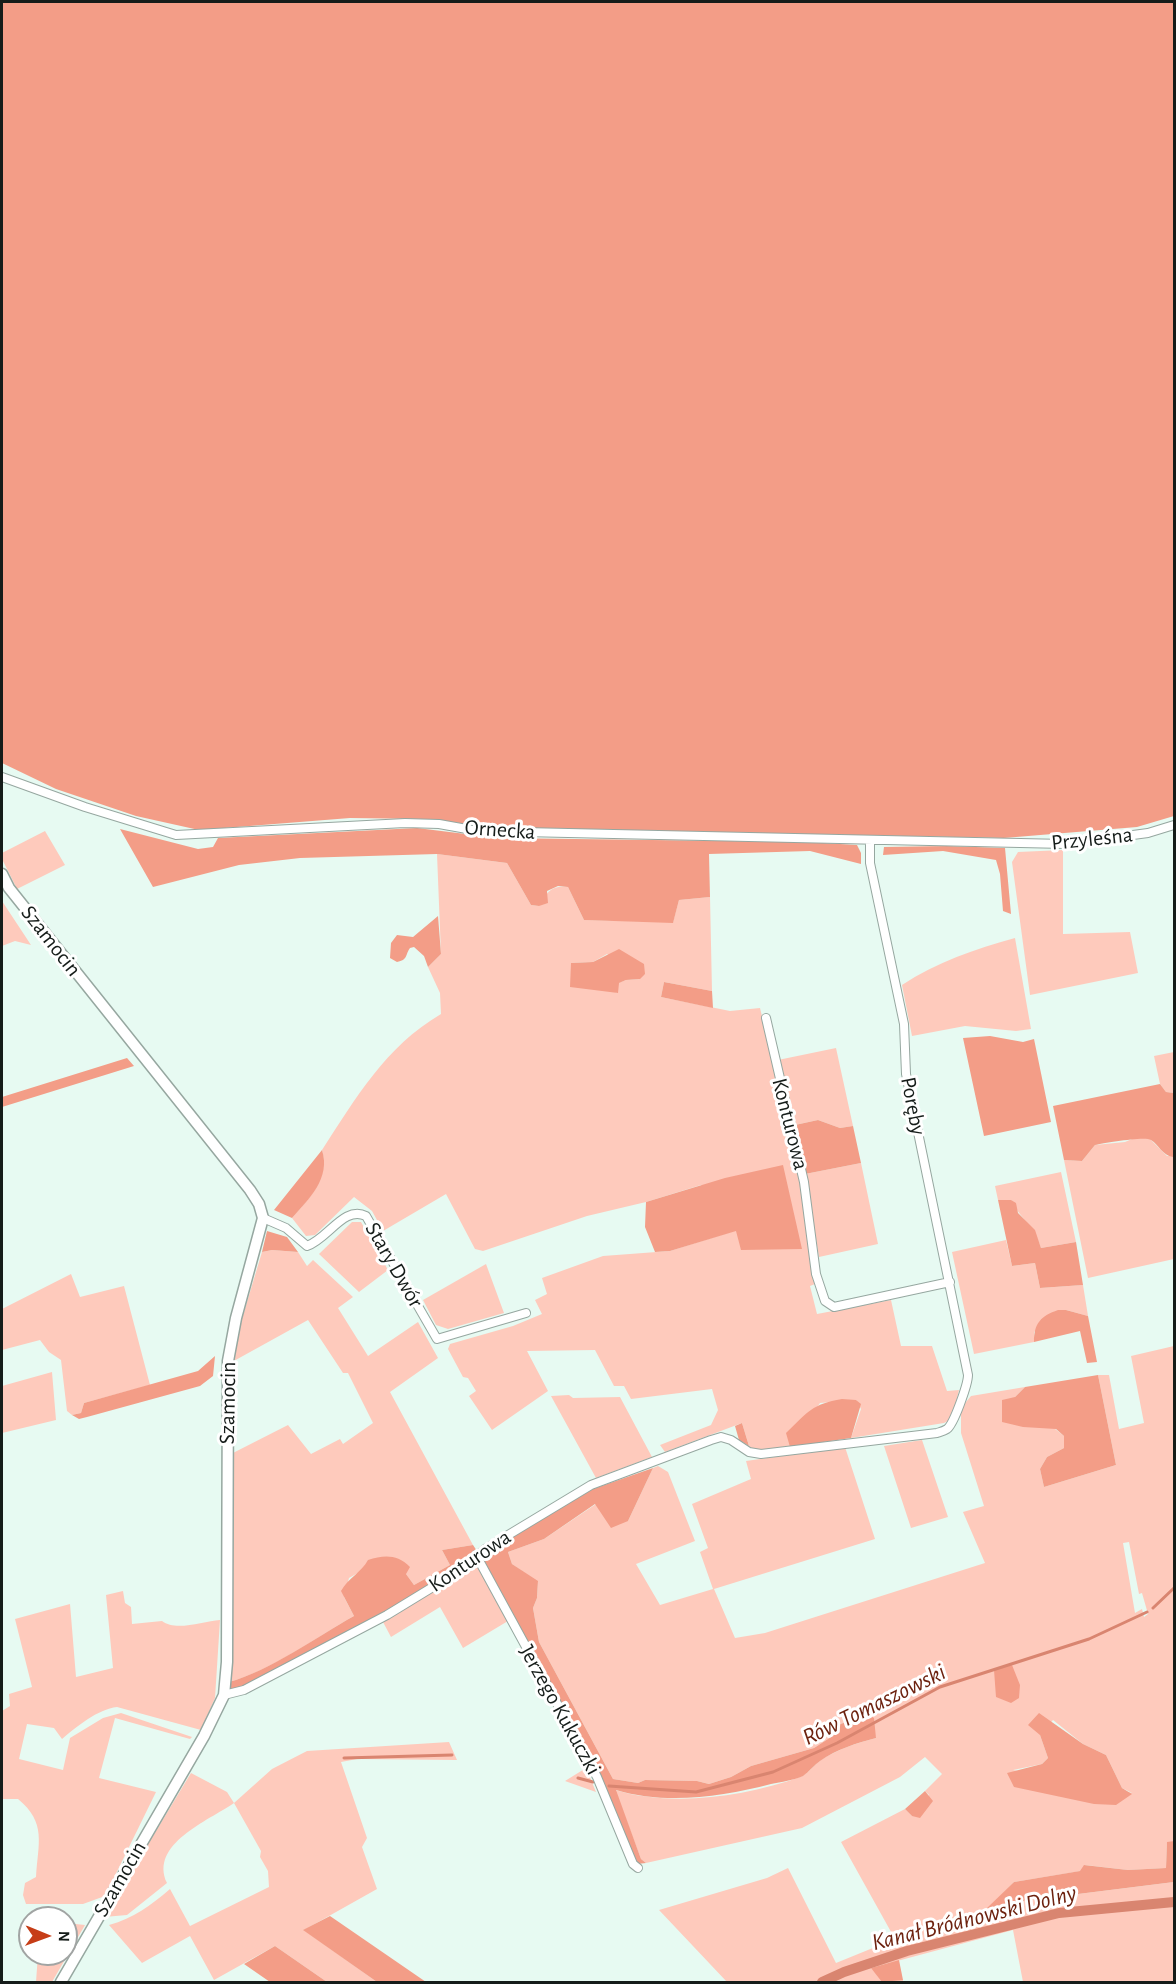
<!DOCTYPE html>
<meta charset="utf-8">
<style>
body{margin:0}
#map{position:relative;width:1176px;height:1984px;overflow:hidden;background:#e7faf2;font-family:"Alegreya Sans",sans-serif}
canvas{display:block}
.frame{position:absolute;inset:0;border:3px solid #151c19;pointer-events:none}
.north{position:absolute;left:18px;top:1906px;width:60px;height:60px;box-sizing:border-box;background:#fff;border:2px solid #a1a4a3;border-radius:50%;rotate:91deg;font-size:16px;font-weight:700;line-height:24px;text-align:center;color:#151c19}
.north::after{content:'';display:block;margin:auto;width:21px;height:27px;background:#c63d17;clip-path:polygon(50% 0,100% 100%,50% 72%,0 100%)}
</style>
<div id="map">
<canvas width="1176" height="1984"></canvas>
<div class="frame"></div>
<div class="north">N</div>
</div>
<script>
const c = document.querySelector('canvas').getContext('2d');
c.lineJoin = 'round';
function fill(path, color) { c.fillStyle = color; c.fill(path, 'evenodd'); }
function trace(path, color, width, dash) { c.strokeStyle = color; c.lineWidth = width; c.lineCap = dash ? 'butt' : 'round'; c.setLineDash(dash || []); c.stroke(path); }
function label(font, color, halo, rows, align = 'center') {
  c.font = font + ' "Alegreya Sans",sans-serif'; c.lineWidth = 6; c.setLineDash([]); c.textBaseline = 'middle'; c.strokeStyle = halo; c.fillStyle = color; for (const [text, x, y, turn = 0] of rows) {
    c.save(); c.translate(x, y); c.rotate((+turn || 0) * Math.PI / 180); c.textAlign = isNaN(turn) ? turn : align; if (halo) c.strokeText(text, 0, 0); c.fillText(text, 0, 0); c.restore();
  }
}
fill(new Path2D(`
 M45,831L65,865L17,889L2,859V853Z
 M1063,850V934L1130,932L1138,973L1030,995L1012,862L1018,852Z
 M437,854L507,863L531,905L539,906C547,892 551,885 568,887L584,920L673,922L679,900L710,897L712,991L664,982L661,997L730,1011L760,1008L799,1171L815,1284L810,1286L817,1314L891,1300L901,1346H932L947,1391L959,1390L952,1419L944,1423L851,1438L861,1409L856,1400L820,1403L790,1447L761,1451L750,1449L742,1423L665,1452L660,1445L711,1425L718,1410L712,1389L631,1399L624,1386H614L595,1350L527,1351L548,1391L492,1430L469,1396L476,1391L468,1378L463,1377L448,1349L450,1344L513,1326L542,1314L535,1300L547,1294L542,1278L603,1256L670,1251L737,1230L802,1249L701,1185L646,1202L587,1216L483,1251L475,1249L446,1194L383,1231L372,1211L354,1197L315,1235L306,1236L292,1218C308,1200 330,1177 322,1150C356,1098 385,1047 441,1014L440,993L428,967L441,954ZM607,954L640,979L626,980L618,983L617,993L571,963L593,962Z
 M2,901L31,945L15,941L2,946Z
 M1015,938L1031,1029L1016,1031L965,1026L912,1036L902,985C937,962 975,949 1015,938Z
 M836,1048L853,1126L840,1128L818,1120L795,1125L778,1060Z
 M1174,1052V1093L1166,1092L1160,1084L1154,1056Z
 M1139,1136L1150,1139L1167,1156L1174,1155V1259L1088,1278L1064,1160L1082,1161L1095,1145L1125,1142Z
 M861,1163L878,1244L819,1257L805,1174Z
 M1061,1172L1076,1242L1041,1248C1034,1225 1022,1221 1011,1200H998L995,1186Z
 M352,1222H361L388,1270L359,1292L319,1254Z
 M1006,1240L1012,1266L1035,1263L1040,1288L1083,1285L1088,1316L1066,1310L1034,1332V1342L974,1354L952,1252Z
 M272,1250L298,1252L307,1266L313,1260L353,1297L338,1308L368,1356L418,1322L438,1358L390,1392L473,1545L442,1550L450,1565L414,1585L406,1574L363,1570L349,1578L344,1597L354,1616C316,1637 271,1671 229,1682L231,1454L288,1425L311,1454L340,1439L343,1444L373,1423L348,1373H343L308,1320L232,1362L235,1342L262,1252Z
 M486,1264L504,1313L448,1329L436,1325L423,1300Z
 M71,1274L80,1297L124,1286L150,1385L84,1403L81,1413L72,1415L67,1411L61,1360L49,1352L40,1340L2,1350V1309Z
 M1174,1346V1841L1167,1843L1166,1868L1128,1870L1085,1865L1081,1871L1014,1882L988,1909L1022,1901L1174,1882V1982H1023L1013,1930L871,1968L887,1980H903V1982H727L659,1910L767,1878L788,1868L836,1963L895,1939L841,1842L905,1809L912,1816L929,1795L925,1791L942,1774L925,1757L900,1777L802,1828L646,1863L641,1859L615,1790C672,1807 744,1797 800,1777C808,1774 814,1765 821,1760C838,1749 857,1743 876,1738L867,1714L838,1725L831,1737L814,1748L751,1766L731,1777L709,1784L697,1781L645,1780L638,1783L613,1779L539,1642L533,1608L537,1598L538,1582L512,1564L508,1552L544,1539L596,1504L628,1521L653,1468L658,1466L668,1472L695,1541L636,1564L660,1605L713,1589L700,1552L708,1548L692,1504L751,1479L746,1461L845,1447L875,1539L714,1589L735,1638L765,1633L985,1563L963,1512L984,1506L961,1433V1408L971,1396L1025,1387L1015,1397L1064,1436V1448L1047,1457L1040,1469L1044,1487L1116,1465L1098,1375H1109L1119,1429L1144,1423L1131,1356ZM1129,1542L1139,1594L1142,1593L1148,1614L1144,1617L1142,1609L1135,1613L1123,1543ZM1053,1720L1083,1744L1106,1755L1122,1788L1132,1793L1013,1770L1042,1764L1048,1758L1040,1735Z
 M52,1372L56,1420L2,1433V1386Z
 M569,1395L573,1398L620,1397L652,1457L596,1478L551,1396Z
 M922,1440L948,1517L911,1528L884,1446Z
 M477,1565L508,1621L463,1648L440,1607L391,1637L383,1622Z
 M123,1591L125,1603L131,1607L132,1624L162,1621C176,1632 203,1621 220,1620L215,1698L201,1730L117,1707C98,1709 76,1727 62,1739L54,1728L27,1724L19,1759L63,1770L70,1738L103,1718L121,1713L192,1737L190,1739L115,1718L99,1778L156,1792L105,1896L83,1904H26L23,1895L25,1883L36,1877C38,1843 47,1823 18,1799H2V1711L10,1706L9,1694L32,1687L15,1619L70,1604L76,1677L113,1668L106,1595Z
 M449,1742L457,1760L357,1759L341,1762L367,1838L362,1847L377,1889L304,1930L377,1982H327L275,1946L214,1980L190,1936L142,1963L109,1925C134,1918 150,1906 170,1889L190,1926L269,1887L268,1871L260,1857L261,1851L234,1803C208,1821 149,1844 167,1883L127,1915L104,1917L191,1773L227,1792L234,1803L272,1769L307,1751Z
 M586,1768L596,1792L565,1781Z
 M66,1923L85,1925L52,1982H36L38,1954H66Z`), '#fecabc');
fill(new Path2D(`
 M2,2H1174V816L1137,827L1004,838L502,828L425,819L350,818L199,830L136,816L56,789L2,763Z
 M417,828L498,838L806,842L857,845L861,853V864L810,851L709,854L710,897L679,900L673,923L584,920L568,887L558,886L547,891L548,903L539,906L531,905L507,863L437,854L300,858L239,865L153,887L120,829L198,849L213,847L218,838Z
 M947,846L1005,848L1011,914L1003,911L1000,874L996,860L943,851L883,855L884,847Z
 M438,916L441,954L428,967L424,956L414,947L410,948C405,955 408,960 397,962L390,958L391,943L397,935L413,937Z
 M619,949L644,964L645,974L640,979L626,980L619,983L618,993L570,987L571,963L593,962Z
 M664,982L712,991L713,1008L661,997Z
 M990,1036L1023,1042L1034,1039L1051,1122L984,1136L963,1038Z
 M127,1058L134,1066L2,1107V1097Z
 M1160,1084L1166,1092L1174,1093L1173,1157C1162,1155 1159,1145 1151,1140C1145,1136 1105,1143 1095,1145L1082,1161L1064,1160L1053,1106Z
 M818,1120L840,1128L853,1126L861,1163L805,1174L795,1125Z
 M322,1150C331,1178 309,1199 292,1218L274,1210Z
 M783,1165L802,1249L741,1250L736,1231L670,1251L655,1252L645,1227L646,1202L725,1178Z
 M998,1200H1011L1016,1203L1018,1213L1035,1230L1041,1248L1076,1242L1083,1285L1040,1288L1035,1263L1012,1266Z
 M267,1231L287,1237L298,1252L272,1250L262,1252Z
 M1058,1310H1066L1088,1316L1097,1362L1087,1363L1080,1331L1034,1342C1034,1323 1041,1316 1058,1310Z
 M215,1356L213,1376L200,1386L87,1417L79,1419L72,1415L81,1413L84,1403L198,1371Z
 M1098,1375L1116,1465L1044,1487L1040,1469L1047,1457L1064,1448V1436L1056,1429L1023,1427L1002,1422V1400L1015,1397L1025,1387Z
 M842,1399L856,1400L861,1404L851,1438L790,1447L786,1433C808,1412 812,1404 842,1399Z
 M742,1423L749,1446L739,1440L735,1426Z
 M653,1468L628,1521L611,1528L595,1504L544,1539L508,1552L512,1564L538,1581L537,1598L533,1608L539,1642L613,1779L638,1783L645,1780L697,1781L709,1784L731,1777L751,1766L814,1748L831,1737L838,1725L867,1714L874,1718L876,1738C857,1743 837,1749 820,1761C814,1765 809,1772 803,1776C794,1780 781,1782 771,1784C721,1797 666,1805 616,1790L641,1859L646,1863L637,1864L480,1556L593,1489Z
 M473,1545L477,1551L462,1566L361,1627L234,1691L229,1687V1682C270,1671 316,1637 354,1616L341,1591C349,1577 361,1573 368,1560C384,1555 397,1554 410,1567L406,1574L414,1585L450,1565L442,1550Z
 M1012,1665L1020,1685L1019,1698L1011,1703L996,1697L994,1670Z
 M1039,1713L1083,1744L1106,1755L1122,1788L1132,1794L1116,1805L1094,1804L1014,1787L1007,1773L1042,1764L1048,1758L1040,1735L1028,1725Z
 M925,1791L933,1801L920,1818L912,1816L905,1809Z
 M1174,1841V1882L1022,1901L986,1909L1014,1882L1080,1871L1084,1865L1128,1870L1166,1868L1167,1842Z
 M330,1916L426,1982H377L303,1930Z
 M275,1946L327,1982H270L244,1964Z
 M899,1960L903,1980L882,1982L871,1968Z`), '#f39d87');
trace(new Path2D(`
 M1153,1608L1174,1588
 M344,1758L452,1755
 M578,1778L593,1782
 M609,1786L696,1792L773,1772L837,1743L940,1687L1089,1639L1147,1612`), '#d98570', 3);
trace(new Path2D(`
 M822,1982L844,1972L907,1951L1059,1913L1174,1902`), '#d98570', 10);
const minor = new Path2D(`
 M2,777L85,807L176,835L405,823L439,824L478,831L1065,844L1148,833L1174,825
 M766,1018L804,1182L816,1274L825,1301L834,1307L950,1282
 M263,1218L286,1228L307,1246C328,1239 344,1205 366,1216L437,1339L526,1313
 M476,1555L597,1777L633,1864L638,1868
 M224,1695L244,1690L387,1615L464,1568L485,1549L591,1485L711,1440L721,1437L731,1440L749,1452L761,1454L937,1433C940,1432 944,1431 947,1429C954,1424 968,1384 968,1375L906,1074L904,1024L870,863V841`);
const tertiary = new Path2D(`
 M2,874L9,888L250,1190L259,1204L263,1218L236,1318L228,1361L227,1662L224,1695L204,1736L61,1982`);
trace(minor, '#96a7a0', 10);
trace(tertiary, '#96a7a0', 13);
trace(minor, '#fff', 8);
trace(tertiary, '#fff', 10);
label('22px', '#151c19', '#fff', [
 ["Ornecka",500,830,4],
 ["Przyleśna",1092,839,-6],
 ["Szamocin",51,941,52],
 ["Poręby",913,1106,79],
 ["Konturowa",790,1124,76],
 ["Stary Dwór",394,1265,60],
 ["Szamocin",228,1403,-89],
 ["Konturowa",470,1561,-34],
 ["Jerzego Kukuczki",560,1710,61],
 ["Szamocin",120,1879,-60]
]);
label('italic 24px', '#6d220f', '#fff', [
 ["Rów Tomaszowski",874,1705,-26],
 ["Kanał Bródnowski Dolny",974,1918,-14]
]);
</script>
